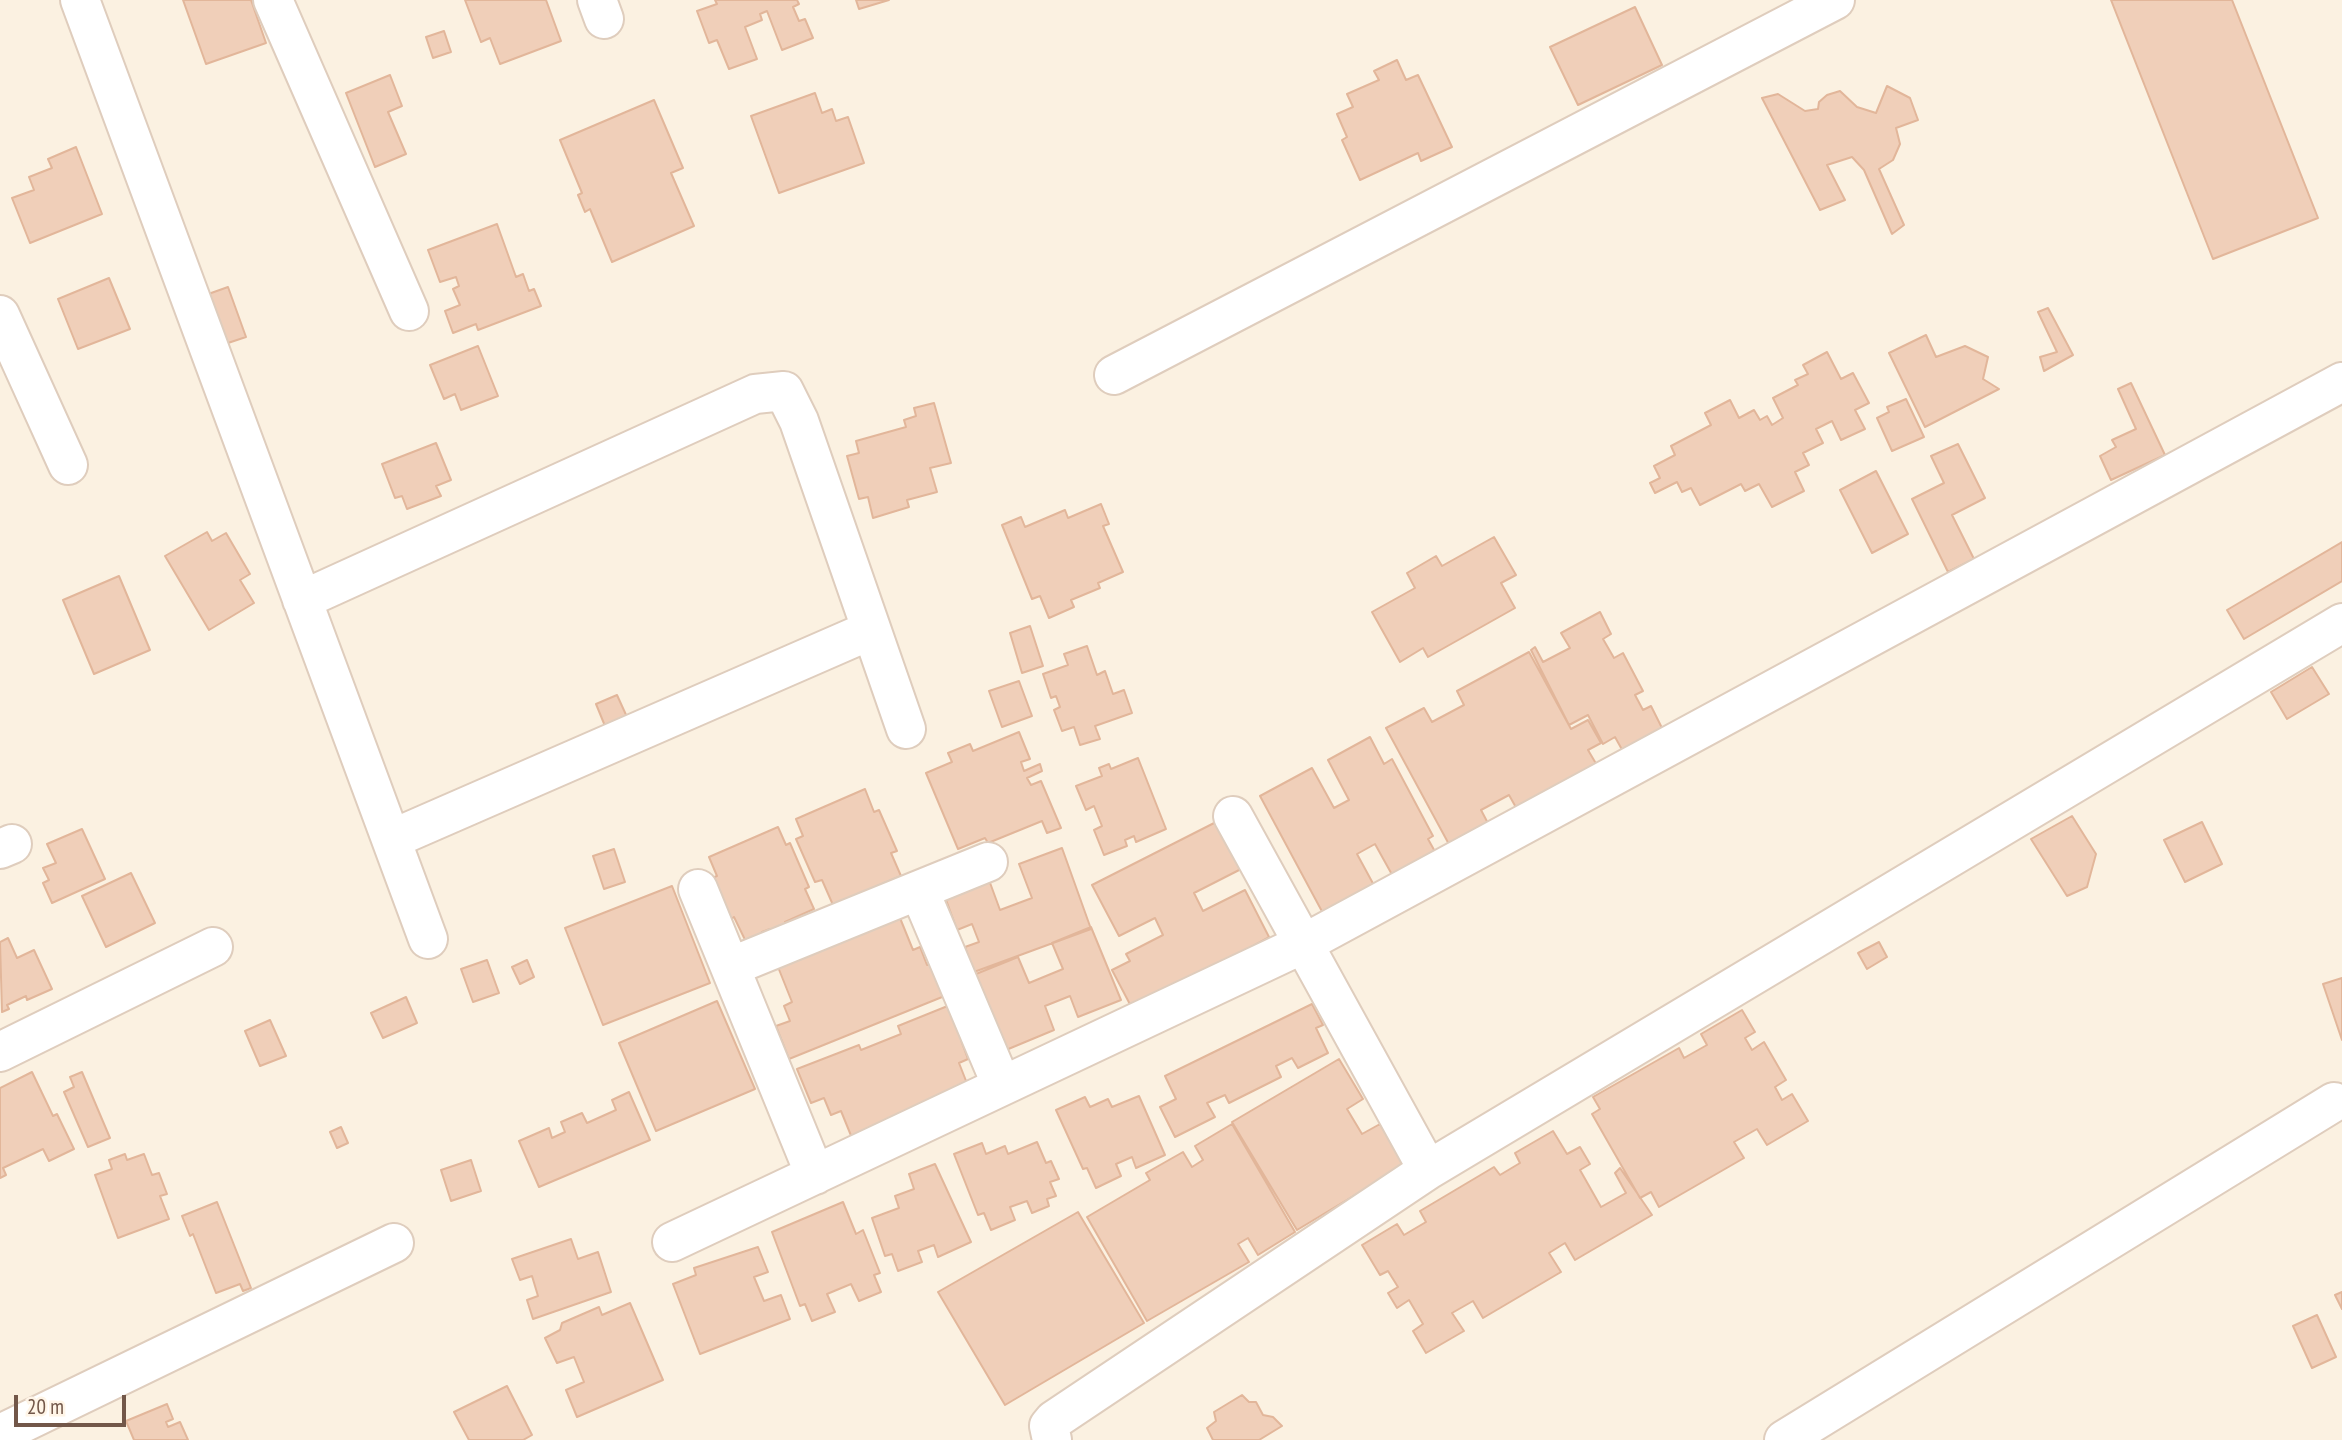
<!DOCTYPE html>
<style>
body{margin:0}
#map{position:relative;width:2342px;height:1440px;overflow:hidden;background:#fbf1e1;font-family:"PT Sans Narrow",sans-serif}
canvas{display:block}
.scale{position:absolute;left:14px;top:1395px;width:112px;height:32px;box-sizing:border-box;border:4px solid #725749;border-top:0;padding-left:9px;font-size:21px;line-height:24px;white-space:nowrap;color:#725749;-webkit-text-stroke:5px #fff5e7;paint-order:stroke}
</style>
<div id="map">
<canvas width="2342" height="1440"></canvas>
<div class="scale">20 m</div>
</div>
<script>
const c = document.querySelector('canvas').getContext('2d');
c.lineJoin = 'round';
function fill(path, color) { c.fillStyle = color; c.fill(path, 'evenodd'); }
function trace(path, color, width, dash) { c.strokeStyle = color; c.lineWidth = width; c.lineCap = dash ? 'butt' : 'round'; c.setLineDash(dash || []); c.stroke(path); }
const building = new Path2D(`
 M183,0H251L266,43L206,64Z
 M465,0H546L561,41L500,64L490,38L481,42Z
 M715,0H797L799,4L793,7L799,21L805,19L813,38L782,50L767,11L760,14L762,20L745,27L757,59L729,69L717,40L709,43L697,11L717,4Z
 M856,0H889L859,9Z
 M2111,0H2232L2318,218L2213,259Z
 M1635,7L1662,65L1578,105L1550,47Z
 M444,31L451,52L433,58L426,37Z
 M1397,60L1406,80L1418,75L1452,147L1421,161L1418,153L1360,180L1342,140L1347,137L1337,114L1353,107L1347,94L1379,80L1374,71Z
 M390,75L402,106L388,112L406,154L375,167L346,93Z
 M1887,86L1910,98L1918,120L1896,128L1900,144L1893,160L1879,169L1904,225L1892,234L1864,170L1852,157L1827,165L1845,200L1820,210L1762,98L1778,94L1805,111L1818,109L1819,102L1827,95L1840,91L1857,107L1876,113Z
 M815,93L822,113L832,109L836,121L848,117L864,163L779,193L751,116Z
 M654,100L683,168L671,173L694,226L612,262L590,209L585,212L578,195L582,193L560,140Z
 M76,147L102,214L30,243L12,198L34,190L29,177L52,168L48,159Z
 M497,224L516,277L523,274L529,291L534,289L541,306L478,330L476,324L453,333L445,311L460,305L453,289L459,286L456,277L440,282L428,250Z
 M109,278L130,329L78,349L58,299Z
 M228,287L246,337L219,346L200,297Z
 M2048,308L2073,355L2044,371L2040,357L2057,352L2038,312Z
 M1926,335L1936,357L1965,346L1988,357L1983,379L1999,389L1925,427L1889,353Z
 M478,346L498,396L461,410L455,394L444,399L430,365Z
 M1827,352L1841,379L1853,373L1869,403L1855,410L1865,429L1841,440L1832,421L1816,429L1823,443L1803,453L1809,465L1795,472L1804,491L1772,507L1759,484L1745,491L1741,484L1700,505L1691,488L1682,492L1677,482L1655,493L1650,483L1660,478L1654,466L1675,455L1671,446L1711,425L1705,413L1730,400L1739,418L1754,410L1760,420L1767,416L1772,425L1783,418L1773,398L1798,385L1795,380L1808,374L1803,365Z
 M2131,383L2165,455L2111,480L2100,456L2116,447L2112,440L2136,429L2118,389Z
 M1906,399L1924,437L1892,451L1877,418L1889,412L1887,407Z
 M934,403L951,463L930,468L937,492L907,500L909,507L873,518L868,497L859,499L847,456L859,453L856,441L906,427L904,420L916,416L914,408Z
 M436,443L451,480L436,486L441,496L407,509L402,496L395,498L382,464Z
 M1958,444L1985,498L1952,515L1974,559L1948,572L1912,499L1944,483L1931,456Z
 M1876,471L1908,534L1872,553L1840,490Z
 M1101,504L1109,524L1103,526L1123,572L1098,583L1100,588L1071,600L1074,607L1049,618L1040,596L1032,599L1002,525L1021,517L1025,527L1065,510L1068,518Z
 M207,532L212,541L226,533L250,574L240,580L254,603L209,630L165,556Z
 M1494,537L1516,575L1501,583L1515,608L1428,657L1423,648L1400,662L1372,612L1415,588L1407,573L1436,556L1442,566Z
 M2342,542V581L2244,639L2227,610Z
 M119,576L150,650L94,674L63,600Z
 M1600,612L1611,634L1603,639L1614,658L1623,653L1643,691L1635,695L1643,710L1651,706L1665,734L1625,755L1615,737L1603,744L1588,715L1569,725L1531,650L1535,647L1543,662L1570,648L1561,633Z
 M1030,626L1043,666L1022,673L1010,633Z
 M1087,646L1097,675L1105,671L1113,694L1124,690L1132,713L1095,726L1100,739L1080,745L1074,727L1062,731L1054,710L1060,707L1056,696L1051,698L1043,674L1068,665L1064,654Z
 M1529,652L1571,729L1588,720L1601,743L1588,750L1598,767L1518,811L1509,795L1481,810L1490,827L1451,848L1386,728L1424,708L1432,722L1464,705L1457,691Z
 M2312,667L2329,694L2287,719L2271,692Z
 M1019,681L1032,716L1002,727L989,691Z
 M617,695L627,717L605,726L596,704Z
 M1019,732L1030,759L1021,762L1024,771L1040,764L1042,771L1027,778L1031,785L1041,781L1061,828L1047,833L1042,821L988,843L985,838L958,849L926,773L952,762L948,753L970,744L973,751Z
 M1370,737L1384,764L1392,759L1433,836L1428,839L1438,857L1395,880L1375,844L1357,854L1376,889L1325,917L1260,796L1312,768L1334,808L1349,800L1328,760Z
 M1138,758L1166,829L1136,842L1134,836L1125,840L1127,846L1104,855L1094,830L1102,826L1094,806L1086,810L1076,786L1102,776L1099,768L1109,764L1111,769Z
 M865,789L874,812L879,810L897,851L891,853L901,876L833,905L822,880L815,882L796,839L803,836L796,819Z
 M2072,816L2096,854L2087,887L2067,896L2031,839Z
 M1222,819L1247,866L1194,893L1203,911L1245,890L1269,937L1134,1012L1112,970L1130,961L1126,954L1163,935L1155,918L1119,936L1092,885Z
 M2202,822L2222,864L2185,882L2164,840Z
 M778,827L786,845L790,843L809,887L805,889L814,909L785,922L789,930L773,937L770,929L762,932L765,938L748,946L734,917L731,919L712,878L717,876L709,857Z
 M82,829L105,879L52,903L43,883L49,880L43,868L56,863L47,844Z
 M1062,848L1091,929L974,972L965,947L979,942L972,924L957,930L945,897L989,880L1000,910L1032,898L1019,864Z
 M614,849L625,882L604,889L593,856Z
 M131,873L155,923L106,947L82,896Z
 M672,886L710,983L603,1025L565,928Z
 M900,918L913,950L920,947L927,965L939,960L952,993L789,1059L776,1026L790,1021L784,1006L792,1002L778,967Z
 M1091,927L1121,1000L1078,1017L1070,996L1045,1006L1054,1030L1006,1050L976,974L1018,957L1029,983L1063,969L1052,943Z
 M8,938L17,958L34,950L52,989L27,1000L26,996L7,1005L9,1009L2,1012L0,942Z
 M1879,942L1887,957L1867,969L1858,953Z
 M487,960L499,993L473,1002L461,969Z
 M527,960L534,977L520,984L512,967Z
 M2342,978V1040L2323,984Z
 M406,997L417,1023L383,1038L371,1013Z
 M717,1001L755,1089L656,1131L619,1043Z
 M960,1001L974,1035L961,1040L968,1059L959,1063L970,1091L852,1138L841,1111L831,1115L824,1098L811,1103L797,1069L859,1045L861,1050L901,1034L898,1026Z
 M1312,1004L1323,1025L1316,1028L1328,1053L1298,1068L1292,1058L1276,1066L1281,1077L1229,1103L1225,1095L1207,1103L1215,1117L1175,1137L1160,1107L1176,1099L1165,1076Z
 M1742,1010L1755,1032L1745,1038L1752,1050L1764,1042L1786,1080L1775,1087L1782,1100L1792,1094L1808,1121L1767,1145L1757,1129L1734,1142L1744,1158L1659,1207L1651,1192L1640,1198L1592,1114L1600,1109L1593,1097L1679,1048L1684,1058L1707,1045L1701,1034Z
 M270,1020L286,1056L260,1066L245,1031Z
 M1339,1059L1363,1099L1347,1109L1362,1134L1380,1124L1405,1165L1297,1230L1232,1122Z
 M32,1072L53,1116L57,1114L74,1149L49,1161L43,1149L3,1168L6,1175L0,1178V1088Z
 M82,1072L110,1138L88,1147L64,1092L74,1087L70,1077Z
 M629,1092L650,1140L539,1187L519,1141L549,1128L552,1138L565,1132L561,1122L582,1113L587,1123L616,1110L612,1100Z
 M1139,1096L1165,1155L1136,1168L1132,1157L1116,1164L1121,1176L1096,1188L1087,1168L1083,1169L1056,1110L1085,1097L1090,1107L1108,1099L1112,1107Z
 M1232,1124L1295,1232L1258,1255L1248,1238L1238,1244L1249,1262L1147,1321L1087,1217L1150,1180L1146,1173L1183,1152L1192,1167L1203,1160L1195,1146Z
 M341,1127L348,1143L337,1148L330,1132Z
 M1553,1131L1567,1154L1580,1147L1590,1164L1580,1170L1601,1207L1626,1193L1615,1173L1620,1168L1652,1215L1575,1260L1565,1243L1549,1253L1561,1272L1483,1318L1473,1301L1452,1313L1464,1331L1426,1353L1413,1331L1423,1324L1409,1300L1397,1308L1388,1293L1398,1287L1388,1271L1380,1275L1362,1245L1397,1224L1404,1235L1426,1222L1420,1211L1494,1167L1500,1175L1520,1163L1515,1153Z
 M1037,1142L1046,1163L1051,1161L1059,1179L1050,1182L1056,1196L1047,1199L1049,1206L1032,1213L1027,1201L1010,1207L1015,1220L991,1230L984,1213L978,1215L954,1154L982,1143L986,1154L1005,1146L1008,1154Z
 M125,1154L127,1160L144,1154L152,1175L159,1173L167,1194L160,1196L169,1219L118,1238L95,1175L112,1169L109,1160Z
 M471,1160L481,1191L451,1201L441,1170Z
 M935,1164L971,1242L938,1257L934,1245L918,1251L922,1262L898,1271L892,1254L885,1256L872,1218L899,1208L895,1196L914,1189L909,1174Z
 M217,1202L251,1288L243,1291L240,1284L216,1293L193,1234L190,1236L182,1216Z
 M843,1202L856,1234L863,1230L880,1273L874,1275L881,1292L859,1301L851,1284L827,1294L835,1312L812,1321L805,1304L800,1306L772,1232Z
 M1078,1212L1144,1323L1005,1405L938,1292Z
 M571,1239L578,1259L598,1252L611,1292L533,1319L527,1300L538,1296L532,1276L520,1280L512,1259Z
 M758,1247L768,1272L754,1277L764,1301L781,1295L790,1319L700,1354L673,1284L696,1275L694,1268Z
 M2342,1292V1309L2335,1295Z
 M630,1303L663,1380L577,1417L566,1390L584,1382L574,1357L557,1363L545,1338L560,1330L562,1323L599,1307L602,1315Z
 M2317,1315L2336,1357L2312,1368L2293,1326Z
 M507,1386L532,1435L523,1440H469L454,1412Z
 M1242,1395L1249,1402H1256L1263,1415L1273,1417L1282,1426L1259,1440H1213L1207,1428L1216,1421L1214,1412Z
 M167,1404L173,1419L166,1422L168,1427L180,1422L188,1440H134L126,1421Z`);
fill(building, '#f0cfb9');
trace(building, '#e2b69a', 2);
const street = new Path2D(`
 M80,0L428,939
 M273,0L409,311
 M597,0L604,19
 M0,315L68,465
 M1114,375L1835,0
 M302,600L755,394L784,391L799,421L906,729
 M1233,816L1428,1170
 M392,839L871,630
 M0,849L12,844
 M698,889L730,967
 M919,890L988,862
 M0,1052L213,947
 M815,1175L730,967L919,890L1002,1086
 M672,1242L1303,944L2342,382
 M0,1434L394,1243
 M1052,1440L1049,1426L1054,1420L1428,1170L2342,623
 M1784,1440L2334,1102`);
trace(street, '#dfcdbd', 42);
trace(street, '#fff', 38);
</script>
